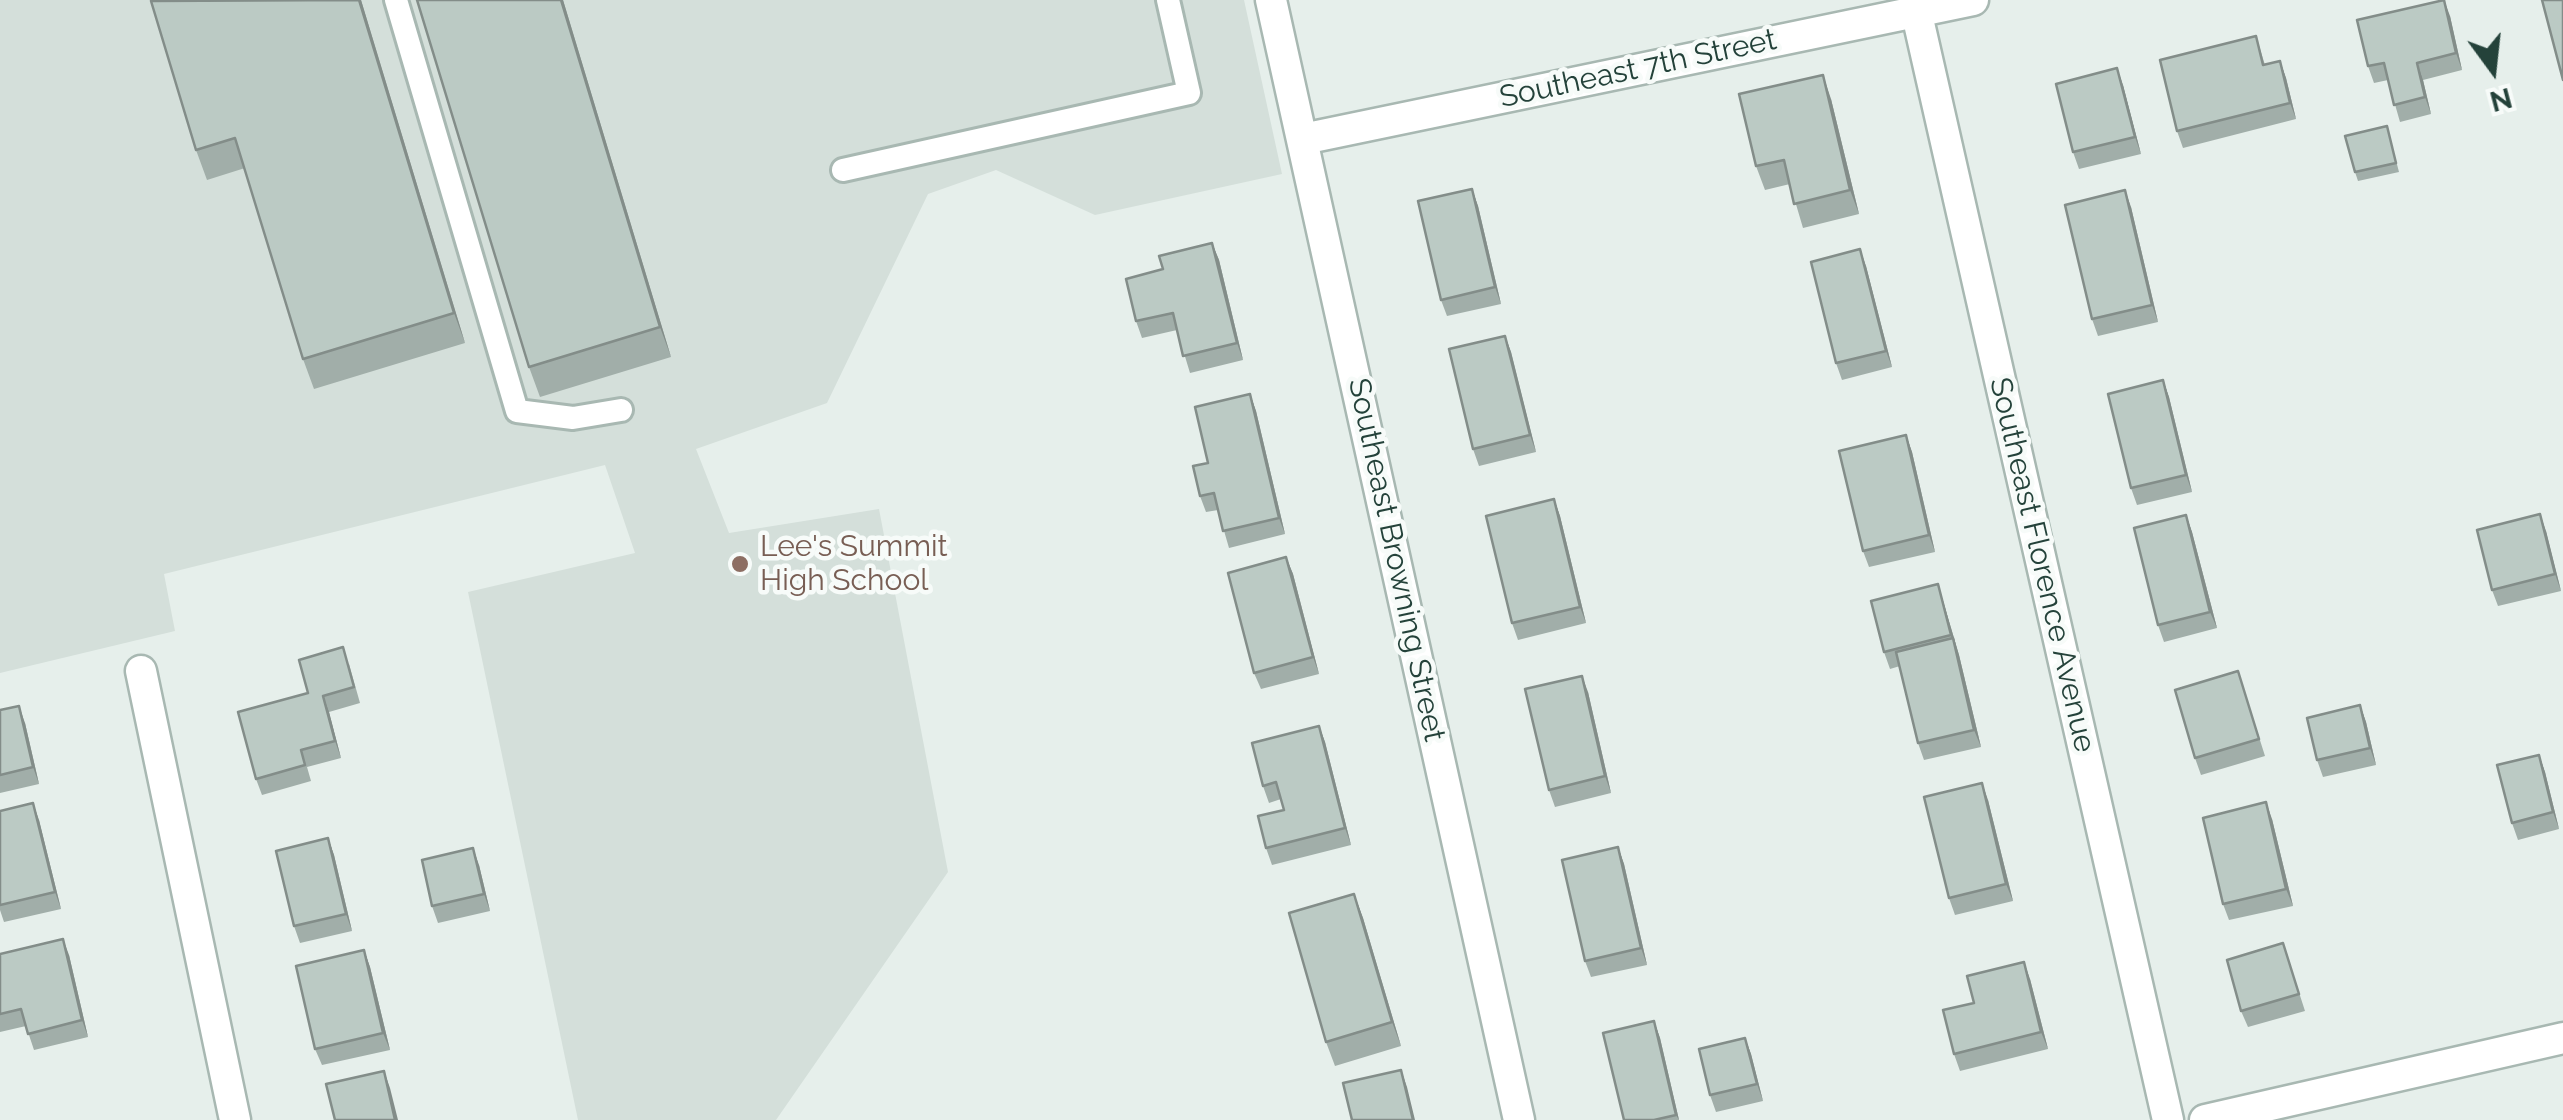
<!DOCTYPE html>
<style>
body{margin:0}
#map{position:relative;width:2563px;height:1120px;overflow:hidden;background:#e6efeb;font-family:Raleway,sans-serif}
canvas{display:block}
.north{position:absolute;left:2443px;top:20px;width:100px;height:100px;-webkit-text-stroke:8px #f7fbf9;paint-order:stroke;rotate:165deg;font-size:28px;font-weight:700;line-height:40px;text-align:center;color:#24423a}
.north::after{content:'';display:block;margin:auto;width:35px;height:45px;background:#24423a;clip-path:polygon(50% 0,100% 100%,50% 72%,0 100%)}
</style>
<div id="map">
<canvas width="2563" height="1120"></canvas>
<div class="north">N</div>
</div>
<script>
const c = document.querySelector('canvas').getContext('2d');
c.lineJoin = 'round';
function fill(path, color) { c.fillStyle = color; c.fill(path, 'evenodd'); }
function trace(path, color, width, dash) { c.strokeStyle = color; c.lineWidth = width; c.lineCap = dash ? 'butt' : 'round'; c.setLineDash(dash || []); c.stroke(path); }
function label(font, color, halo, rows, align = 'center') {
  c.font = font + ' Raleway,sans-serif'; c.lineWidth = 9; c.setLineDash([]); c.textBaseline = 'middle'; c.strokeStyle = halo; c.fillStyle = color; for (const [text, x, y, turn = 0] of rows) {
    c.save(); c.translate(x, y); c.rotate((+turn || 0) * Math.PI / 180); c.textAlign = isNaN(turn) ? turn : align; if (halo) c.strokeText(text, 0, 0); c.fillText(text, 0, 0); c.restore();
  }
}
fill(new Path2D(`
 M0,0H1244L1282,174L1095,215L996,170L928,194L827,403L696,449L729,533L879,509L948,872L776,1120H578L468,592L635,553L605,465L164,574L175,631L0,673Z`), '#d4dfda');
const service = new Path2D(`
 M396,0L517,411L573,418L621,410
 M843,170L1189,93L1168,0`);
const minor = new Path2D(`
 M1271,0L1519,1120
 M1916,10L2168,1120
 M1303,139L1973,0
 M141,671L235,1120
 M2205,1120L2563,1038`);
trace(service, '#a8b8b2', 28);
trace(minor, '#a8b8b2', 35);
trace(service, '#fff', 22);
trace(minor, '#fff', 30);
fill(new Path2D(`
 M152,0H361L465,343L314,389L303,359L245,168L207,180L196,150Z
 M563,0L671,357L540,397L529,367Z
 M2450,16L2462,70L2423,80L2431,114L2400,122L2388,80L2374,83L2368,66Z
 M2256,36L2265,65L2280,61L2286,78L2296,119L2183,148L2177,131Z
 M2123,85L2141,154L2079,169L2073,152Z
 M1831,99L1859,214L1803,228L1790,184L1765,190L1756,166Z
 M2387,126L2399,172L2358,181L2355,172Z
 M1472,189L1478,206L1501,304L1447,316L1441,300Z
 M2131,207L2158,322L2098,336L2092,319Z
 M1212,243L1219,260L1243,360L1190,373L1177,330L1142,338L1136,321L1163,269Z
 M1866,266L1892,367L1842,380L1836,363Z
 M1505,336L1511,352L1536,452L1479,466L1473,449Z
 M2163,380L2169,397L2192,492L2137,505L2131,488Z
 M1250,394L1256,411L1285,534L1229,548L1218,510L1206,512L1200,496L1208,463Z
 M1906,435L1912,452L1935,552L1869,567L1863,551Z
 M1554,499L1560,516L1586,623L1518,640L1512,623Z
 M2186,515L2192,532L2217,628L2164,642L2158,625Z
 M2546,531L2561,591L2498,606L2492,590Z
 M1286,557L1293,574L1319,674L1261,689L1254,673Z
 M1938,584L1959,655L1981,747L1924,760L1918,743L1900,666L1890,669L1884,652Z
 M349,664L360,703L329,712L341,758L307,767L311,781L262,795L256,779L308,693Z
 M2238,671L2265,756L2201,775L2195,758Z
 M1588,692L1611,793L1555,807L1549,790Z
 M2360,705L2366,722L2376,765L2323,777L2317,760Z
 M0,710L25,723L39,784L0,793Z
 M1319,726L1325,742L1351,845L1272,865L1266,848L1284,810L1281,799L1269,803L1263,786Z
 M2539,755L2545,772L2559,829L2518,840L2512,823Z
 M1988,800L2013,901L1955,915L1949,898Z
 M0,811L39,820L61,909L4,922L0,910Z
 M2272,819L2293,906L2229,920L2223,904Z
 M328,838L334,855L352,931L300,943L294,926Z
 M1618,847L1624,864L1647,965L1591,977L1585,961Z
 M479,865L490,911L438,923L432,906Z
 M1354,894L1363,918L1401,1046L1335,1066L1326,1042Z
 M2283,943L2305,1011L2248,1027L2241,1011Z
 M364,950L370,967L390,1050L322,1065L315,1049Z
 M0,954L69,955L88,1037L34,1050L26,1026L0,1032Z
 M2030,979L2048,1049L1960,1071L1954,1054L1974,1003Z
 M1654,1021L1660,1038L1679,1120H1624Z
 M1745,1038L1751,1054L1763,1101L1716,1112L1710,1095Z`), '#a1aea9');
fill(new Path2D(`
 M359,0H361L465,343L454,313Z
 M561,0H563L671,357L660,327Z
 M2444,0L2450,16L2462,70L2456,53Z
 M2280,61L2286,78L2296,119L2290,103Z
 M2417,63L2423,80L2431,114L2425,97Z
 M2117,68L2123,85L2141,154L2135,137Z
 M1823,75L1831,99L1859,214L1850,190Z
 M1472,189L1478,206L1501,304L1495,287Z
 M2125,190L2131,207L2158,322L2152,305Z
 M1212,243L1219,260L1243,360L1237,343Z
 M1860,249L1866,266L1892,367L1886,351Z
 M1505,336L1511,352L1536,452L1530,435Z
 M2163,380L2169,397L2192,492L2186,475Z
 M1250,394L1256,411L1285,534L1279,518Z
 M1906,435L1912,452L1935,552L1929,535Z
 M1554,499L1560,516L1586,623L1580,607Z
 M2540,514L2546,531L2561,591L2555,574Z
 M2186,515L2192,532L2217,628L2210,612Z
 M1286,557L1293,574L1319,674L1313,657Z
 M1938,584L1959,655L1981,747L1974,730Z
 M1582,676L1588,692L1611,793L1605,776Z
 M323,696L329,712L341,758L335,741Z
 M2360,705L2366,722L2376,765L2370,748Z
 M19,706L25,723L39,784L33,767Z
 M1319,726L1325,742L1351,845L1345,828Z
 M2539,755L2545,772L2559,829L2553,812Z
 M1982,783L1988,800L2013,901L2006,884Z
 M2266,802L2272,819L2293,906L2286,889Z
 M33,803L39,820L61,909L55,892Z
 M328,838L334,855L352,931L346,914Z
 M1618,847L1624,864L1647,965L1641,948Z
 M473,848L479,865L490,911L484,894Z
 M1354,894L1363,918L1401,1046L1392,1022Z
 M63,939L69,955L88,1037L82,1020Z
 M364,950L370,967L390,1050L383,1033Z
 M2024,962L2030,979L2048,1049L2041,1032Z
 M1654,1021L1660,1038L1679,1120L1676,1115Z
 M1745,1038L1751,1054L1763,1101L1757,1084Z
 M1401,1070L1407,1087L1415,1120H1413Z
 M384,1071L390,1088L398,1120H395Z`), '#838d89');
const building = new Path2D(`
 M359,0L454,313L303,359L235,138L196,150L151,1Z
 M417,0H561L660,327L529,367Z
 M2444,0L2456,53L2417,63L2425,97L2394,105L2384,63L2368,66L2357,20Z
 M2542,0H2563V80Z
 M2256,36L2263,65L2280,61L2290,103L2177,131L2160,60Z
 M2117,68L2135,137L2073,152L2056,84Z
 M1823,75L1850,190L1794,204L1784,160L1756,166L1739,94Z
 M2387,126L2396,163L2355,172L2345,136Z
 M1472,189L1495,287L1441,300L1418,201Z
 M2125,190L2152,305L2092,319L2065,205Z
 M1212,243L1237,343L1183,356L1173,313L1136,321L1126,279L1163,269L1159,256Z
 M1860,249L1886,351L1836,363L1811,262Z
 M1505,336L1530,435L1473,449L1449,349Z
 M2163,380L2186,475L2131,488L2108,394Z
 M1250,394L1279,518L1223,531L1214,493L1200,496L1193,466L1208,463L1195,407Z
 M1906,435L1929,535L1863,551L1839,451Z
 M1554,499L1580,607L1512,623L1486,516Z
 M2540,514L2555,574L2492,590L2477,530Z
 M2186,515L2210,612L2158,625L2134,528Z
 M1286,557L1313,657L1254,673L1228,573Z
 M1938,584L1951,635L1884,652L1871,601Z
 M1953,638L1974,730L1918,743L1896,652Z
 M343,647L354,687L323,696L335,741L301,750L305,765L256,779L238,712L308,693L299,660Z
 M2238,671L2259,739L2195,758L2175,690Z
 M1582,676L1605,776L1549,790L1525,689Z
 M2360,705L2370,748L2317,760L2307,718Z
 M19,706L33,767L0,775V710Z
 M1319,726L1345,828L1266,848L1258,816L1284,810L1276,782L1263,786L1252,743Z
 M2539,755L2553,812L2512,823L2497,765Z
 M1982,783L2006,884L1949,898L1924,797Z
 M2266,802L2286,889L2223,904L2203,818Z
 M33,803L55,892L0,905V811Z
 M328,838L346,914L294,926L276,851Z
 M1618,847L1641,948L1585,961L1562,860Z
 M473,848L484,894L432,906L422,860Z
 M1354,894L1392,1022L1326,1042L1289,913Z
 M63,939L82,1020L28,1034L21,1009L0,1014V954Z
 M2283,943L2299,994L2241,1011L2227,960Z
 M364,950L383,1033L315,1049L296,966Z
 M2024,962L2041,1032L1954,1054L1943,1010L1974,1003L1967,976Z
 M1654,1021L1676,1115L1654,1120H1624L1603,1033Z
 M1745,1038L1757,1084L1710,1095L1699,1049Z
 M1401,1070L1413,1120H1352L1343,1083Z
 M384,1071L395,1120H335L326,1084Z`);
fill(building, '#bbcac4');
trace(building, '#838d89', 2.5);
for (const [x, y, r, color] of [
 [740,564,10,"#8d6e63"]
]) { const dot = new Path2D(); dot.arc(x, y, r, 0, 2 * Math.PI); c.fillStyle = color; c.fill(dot); trace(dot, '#f7fbf9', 4); }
label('30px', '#24423a', '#f7fbf9', [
 ["Southeast 7th Street",1638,69,-12],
 ["Southeast Browning Street",1396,560,78],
 ["Southeast Florence Avenue",2042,565,77]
]);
label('30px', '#785e54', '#f7fbf9', [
 ["Lee's Summit",760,547],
 ["High School",760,581]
], 'left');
</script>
